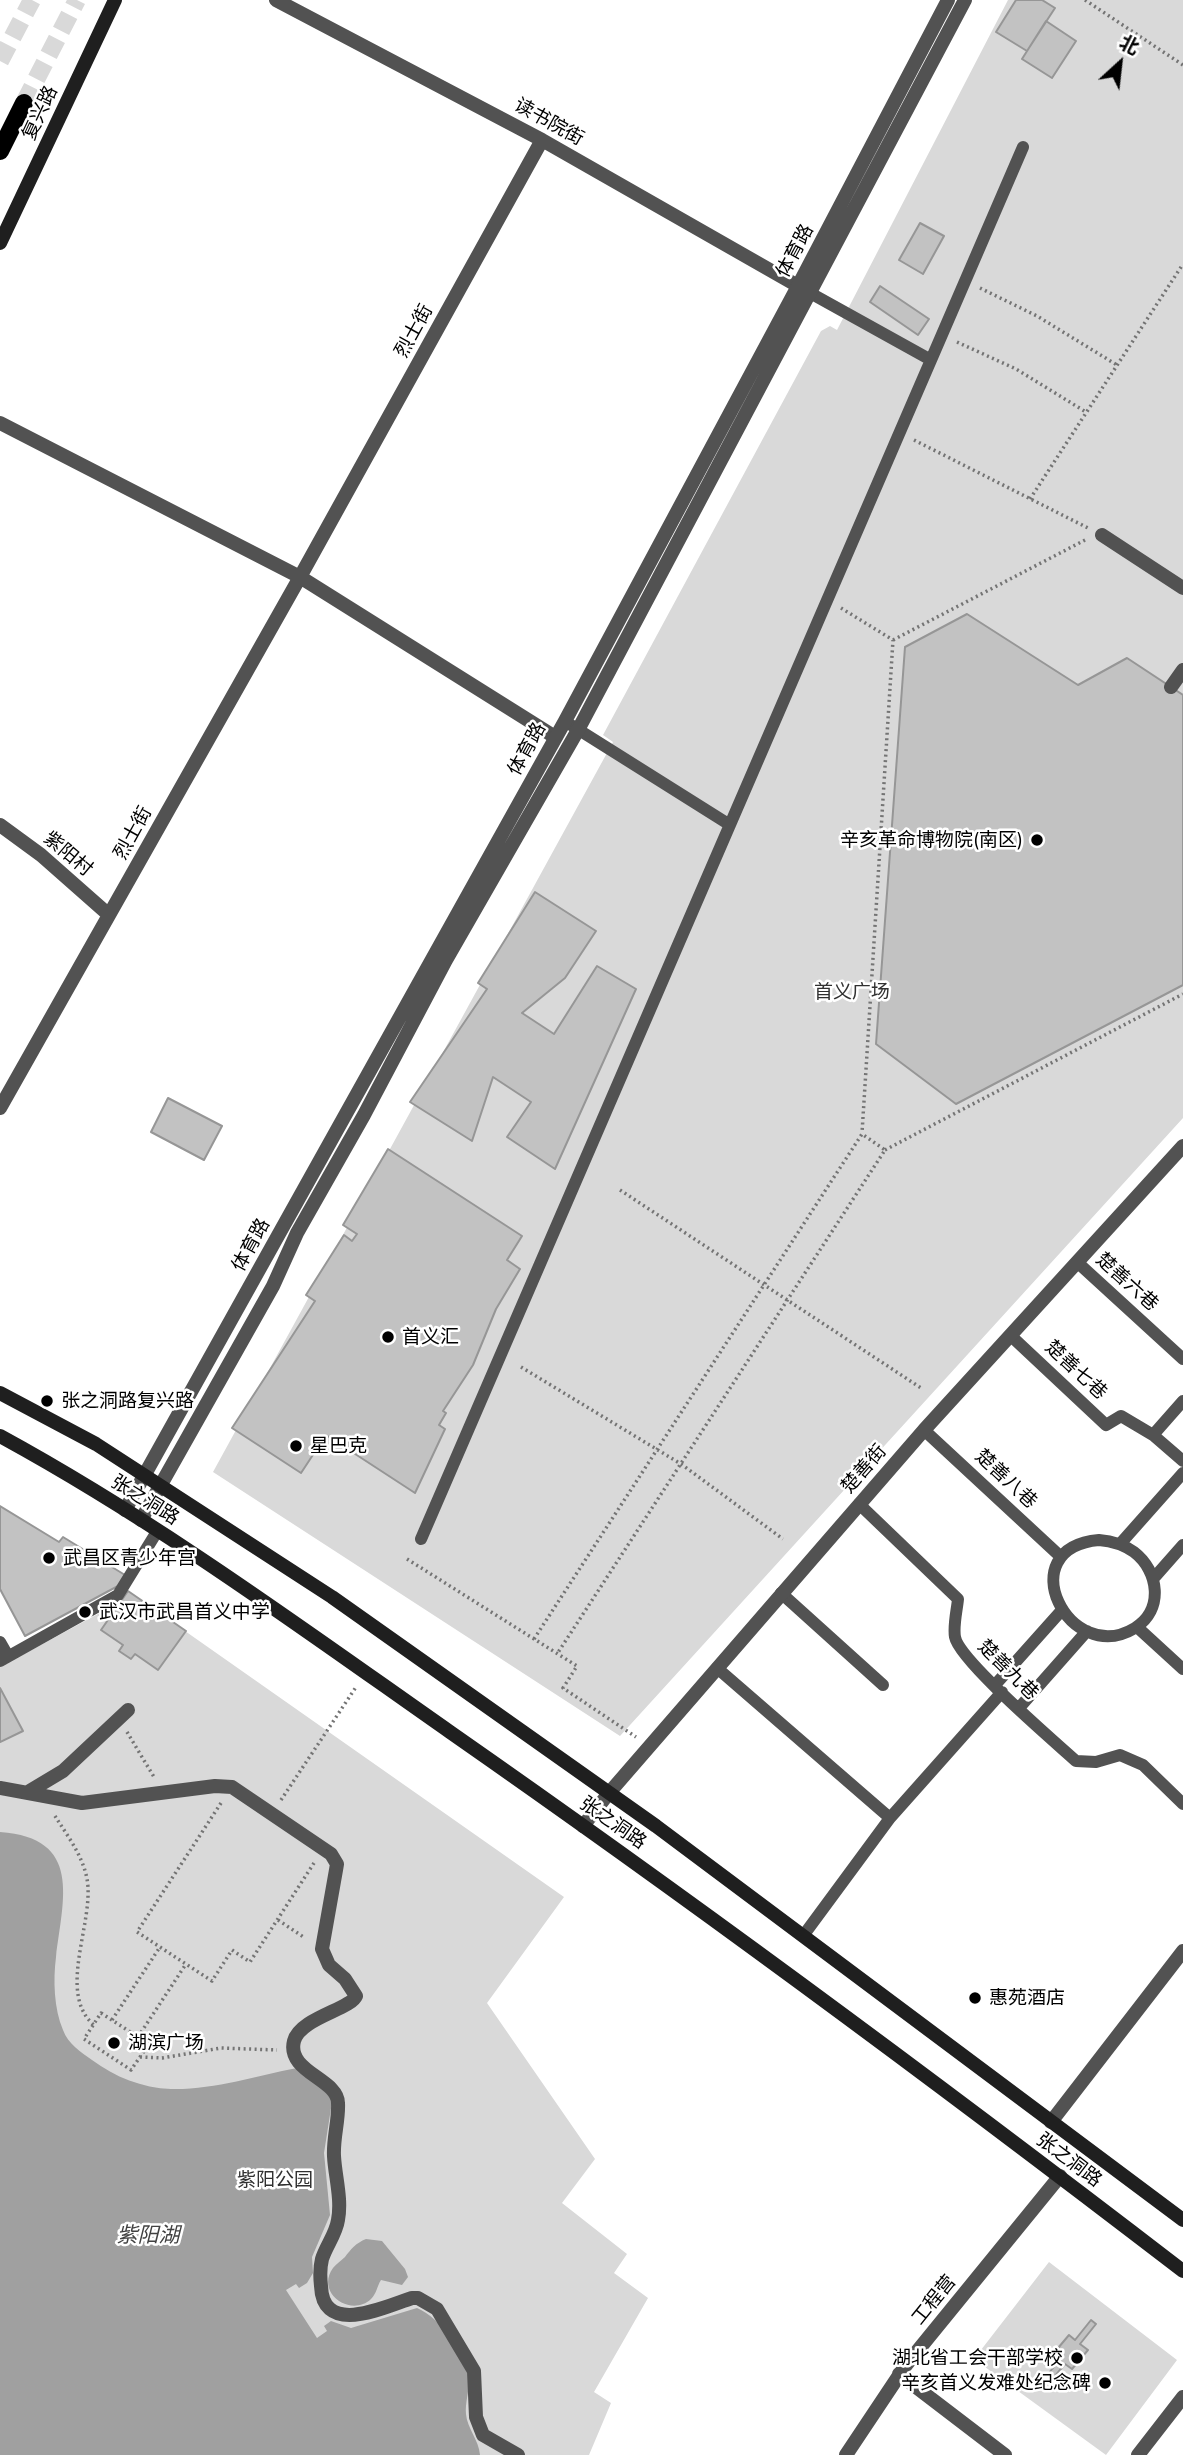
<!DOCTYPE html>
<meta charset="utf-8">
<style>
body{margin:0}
#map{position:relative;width:1183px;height:2455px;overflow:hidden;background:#fff;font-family:Mulish,"Noto Sans SC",sans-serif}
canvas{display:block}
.north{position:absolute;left:1085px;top:28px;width:70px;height:70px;-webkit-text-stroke:5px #fff;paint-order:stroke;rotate:27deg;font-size:19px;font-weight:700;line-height:28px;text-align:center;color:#000}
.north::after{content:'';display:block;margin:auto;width:24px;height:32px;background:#000;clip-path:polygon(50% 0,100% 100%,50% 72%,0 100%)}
</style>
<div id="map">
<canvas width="1183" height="2455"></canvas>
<div class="north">北</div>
</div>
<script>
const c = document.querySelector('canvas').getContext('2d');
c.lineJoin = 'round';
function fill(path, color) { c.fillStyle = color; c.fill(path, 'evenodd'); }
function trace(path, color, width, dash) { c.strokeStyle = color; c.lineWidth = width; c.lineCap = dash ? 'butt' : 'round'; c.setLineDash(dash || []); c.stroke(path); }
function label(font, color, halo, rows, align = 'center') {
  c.font = font + ' Mulish,"Noto Sans SC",sans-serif'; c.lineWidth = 5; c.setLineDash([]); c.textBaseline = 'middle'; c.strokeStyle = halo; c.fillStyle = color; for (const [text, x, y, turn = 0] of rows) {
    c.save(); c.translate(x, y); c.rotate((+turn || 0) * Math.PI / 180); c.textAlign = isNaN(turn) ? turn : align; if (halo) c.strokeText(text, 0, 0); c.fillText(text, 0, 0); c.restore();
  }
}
fill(new Path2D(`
 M1008,0H1183V1118L620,1736L213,1472L613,742L603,735L821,331L830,326L837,330Z
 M128,1591L564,1897L487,2003L595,2159L562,2203L627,2254L614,2273L648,2298L594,2392L611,2403L589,2455H0V1667L120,1602Z
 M1049,2262L1177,2360L1106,2455L974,2359Z`), '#d9d9d9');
fill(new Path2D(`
 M0,1832C83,1838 63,1899 56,1957C53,1980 54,2009 63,2030C68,2044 81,2052 92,2060C115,2077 142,2088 171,2089C213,2090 256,2076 297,2068L329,2095L332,2102L324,2153L330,2215L312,2257L313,2273L307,2283L299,2288L296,2284L286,2290L317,2338L327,2331L324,2326L331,2321L351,2328L417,2308C441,2318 468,2355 469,2381C469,2392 465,2403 466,2414C467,2428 479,2440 480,2455H0Z
 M366,2239L382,2241L405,2269L408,2277L402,2285L381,2280C377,2286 377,2293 371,2299C351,2318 315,2293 333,2268C336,2264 341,2261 345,2257C351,2249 356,2243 366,2239Z`), '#a0a0a0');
const building = new Path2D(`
 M1016,0H1042L1055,8L1027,51L996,32Z
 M1046,21L1076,41L1052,78L1022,59Z
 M920,223L944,236L923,274L899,260Z
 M880,286L929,319L918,335L870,302Z
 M967,614L1078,685L1127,658L1183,695V985L956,1104L876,1044L905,647Z
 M535,892L596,931L565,978L522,1013L554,1034L597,966L636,989L555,1169L507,1137L531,1102L493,1077L472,1141L410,1102L487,989L478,983Z
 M168,1098L222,1126L204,1160L151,1132Z
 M388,1149L522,1236L507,1260L520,1269L496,1309L473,1365L443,1411L446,1413L439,1425L445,1429L415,1493L326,1435L301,1473L232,1428L315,1301L306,1295L344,1235L352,1241L357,1234L343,1225Z
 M0,1506L59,1542L63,1537L125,1575L118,1586L25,1636L0,1589Z
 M128,1591L186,1631L158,1670L135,1654L131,1659L119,1651L123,1645L101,1630Z
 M0,1688L23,1731L0,1742Z
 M1091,2320L1096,2324L1080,2344L1088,2350L1072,2369L1065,2364L1050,2382L1045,2378L1060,2359L1053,2354L1069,2335L1075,2340Z`);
fill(building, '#c2c2c2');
trace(building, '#969696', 2);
trace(new Path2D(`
 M0,61L32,0
 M24,103L77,0`), '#d9d9d9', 18, [18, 9]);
trace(new Path2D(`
 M1085,0L1183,65
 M980,288L1037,316L1117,365
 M957,342L1016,369L1086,412
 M914,440L1088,528
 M1030,499L1183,264
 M841,608L893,640L862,1133
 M893,640L1087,539
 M885,1150L1183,994
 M620,1190L921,1388
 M521,1367L681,1464L783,1539
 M407,1559L577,1666L563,1688L636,1737
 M534,1639L862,1134L885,1150L557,1654
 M127,1732L154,1777
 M281,1800L356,1687
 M221,1803L137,1932L212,1981L232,1950L250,1962L314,1863
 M55,1816C67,1835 83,1856 87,1879C95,1921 56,1993 94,2025
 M278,1920L305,1938
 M101,2013L149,2044L131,2070L84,2039Z
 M112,2020L160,1947
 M138,2037L186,1964
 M140,2057L162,2058L221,2048L277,2050`), '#747474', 3.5, [2, 3.5]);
trace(new Path2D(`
 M931,360L1023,147
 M571,725L730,825
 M1077,1262L1183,1359
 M1010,1335L1106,1425L1121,1416L1153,1435
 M1183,1401L1153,1435L1183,1461
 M924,1430L1061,1557
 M859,1504L958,1599C957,1610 953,1626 955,1637C959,1660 1054,1741 1076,1761L1096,1762L1120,1755L1143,1765L1183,1804
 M421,1539L931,360L803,289
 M1099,1540C1111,1541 1123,1544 1134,1552C1159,1571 1164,1610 1135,1628C1069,1668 1009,1548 1099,1540Z
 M1120,1544L1183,1473
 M1153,1579L1183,1545
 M781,1593L883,1685
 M1137,1627L1183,1669
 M0,1642L8,1656
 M0,1661L118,1595L158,1530
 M717,1668L890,1818
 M995,1685L1062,1610
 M1019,1708L1087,1631
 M803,1936L890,1818L1002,1692`), '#525252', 12);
trace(new Path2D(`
 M1102,535L1183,588
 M1171,687L1183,670
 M0,1788L82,1803L215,1786L232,1787L331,1854L337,1864L336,1870L322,1949L329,1965L345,1979L356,1996C351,2009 300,2018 294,2041C286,2072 338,2079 338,2103C339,2120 333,2138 334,2156C335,2176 342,2199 338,2220C336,2234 326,2246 322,2259C320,2267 320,2277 321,2286C323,2337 384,2307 412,2298H418L437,2309L474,2371L476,2417L483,2435L518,2455
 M28,1792L63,1771L128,1710`), '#525252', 14);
trace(new Path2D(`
 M276,0L542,140L798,286
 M0,423L300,577L555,737
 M0,825L41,855L109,915
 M0,1108L300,577L542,140
 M1051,2122L1183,1951
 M899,2374L1005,2455
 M846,2455L906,2365L1060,2176
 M1138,2455L1183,2397`), '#525252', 14);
trace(new Path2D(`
 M125,1510L565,721L798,286L948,0
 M141,1520L273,1286L297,1233L364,1115L446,960L578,730L965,0
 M583,1826L609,1793L924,1430L1183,1146`), '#525252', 14);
trace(new Path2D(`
 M0,243L115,0
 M0,1393L96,1444L332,1597L656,1826L1183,2220
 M0,1436C158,1522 303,1629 450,1732C698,1905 942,2086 1183,2271`), '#1f1f1f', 14);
trace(new Path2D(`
 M0,151L24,103`), '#000', 18);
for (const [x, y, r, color] of [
 [1037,840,7,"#000"],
 [388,1337,7,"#000"],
 [47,1401,7,"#000"],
 [296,1446,7,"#000"],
 [49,1558,7,"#000"],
 [85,1612,7,"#000"],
 [975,1998,7,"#000"],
 [114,2043,7,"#000"],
 [1077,2358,7,"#000"],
 [1105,2383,7,"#000"]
]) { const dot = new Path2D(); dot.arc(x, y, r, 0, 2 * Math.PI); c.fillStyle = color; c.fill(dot); trace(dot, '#fff', 2.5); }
label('19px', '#000', '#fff', [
 ["复兴路",40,113,-65],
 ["读书院街",549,122,29],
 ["体育路",795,251,-62],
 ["烈士街",414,331,-61],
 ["体育路",527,749,-61],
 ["烈士街",133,833,-61],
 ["紫阳村",68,854,40],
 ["体育路",251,1245,-61],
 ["楚善六巷",1127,1282,42],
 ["楚善七巷",1076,1370,43],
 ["楚善街",864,1469,-49],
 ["楚善八巷",1006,1479,43],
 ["张之洞路",145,1500,32],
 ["楚善九巷",1008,1670,45],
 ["张之洞路",613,1823,35],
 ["张之洞路",1069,2160,37],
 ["工程营",934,2300,-51]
]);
label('19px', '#000', '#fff', [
 ["辛亥革命博物院(南区)",1023,840,"right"],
 ["首义汇",402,1337],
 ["张之洞路复兴路",61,1401],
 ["星巴克",310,1446],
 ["武昌区青少年宫",63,1558],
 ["武汉市武昌首义中学",99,1612],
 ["惠苑酒店",989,1998],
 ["湖滨广场",128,2043],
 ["湖北省工会干部学校",1063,2358,"right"],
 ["辛亥首义发难处纪念碑",1091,2383,"right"]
], 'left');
label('19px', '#303030', '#fff', [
 ["首义广场",852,992],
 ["紫阳公园",275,2180]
]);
label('italic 21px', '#414141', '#fff', [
 ["紫阳湖",148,2236]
]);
</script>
